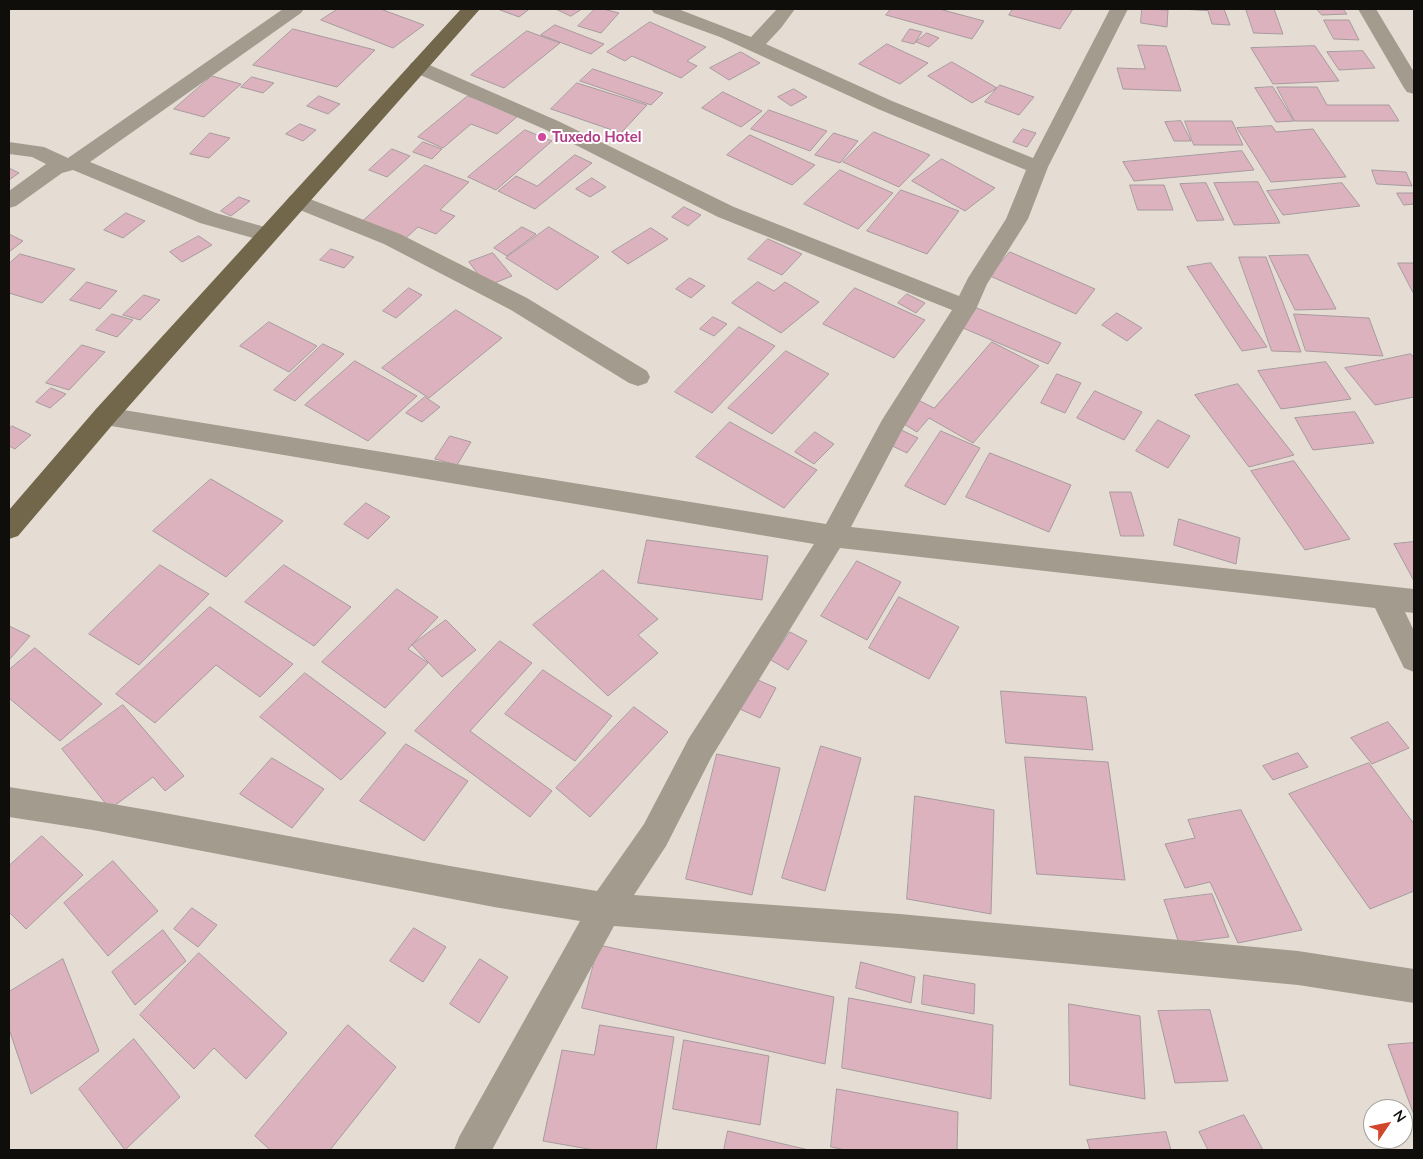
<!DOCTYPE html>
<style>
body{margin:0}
#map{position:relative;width:1423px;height:1159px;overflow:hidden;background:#e5ddd3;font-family:Lato,sans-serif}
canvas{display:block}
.frame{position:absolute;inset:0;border:10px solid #100e0a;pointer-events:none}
.north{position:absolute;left:1363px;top:1099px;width:50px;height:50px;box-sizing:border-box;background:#fff;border:1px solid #9f9f9d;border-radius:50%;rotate:56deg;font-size:14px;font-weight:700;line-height:20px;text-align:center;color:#100e0a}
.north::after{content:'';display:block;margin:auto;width:18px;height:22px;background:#d2472b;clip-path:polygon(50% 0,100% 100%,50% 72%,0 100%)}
</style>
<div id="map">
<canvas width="1423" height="1159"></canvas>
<div class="frame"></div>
<div class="north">N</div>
</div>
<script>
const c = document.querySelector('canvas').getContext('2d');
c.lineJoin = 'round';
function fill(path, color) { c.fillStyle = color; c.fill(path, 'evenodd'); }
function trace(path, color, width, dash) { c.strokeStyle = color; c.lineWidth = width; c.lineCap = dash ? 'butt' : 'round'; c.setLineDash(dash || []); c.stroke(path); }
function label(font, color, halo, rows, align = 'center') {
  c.font = font + ' Lato,sans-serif'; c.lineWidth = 4; c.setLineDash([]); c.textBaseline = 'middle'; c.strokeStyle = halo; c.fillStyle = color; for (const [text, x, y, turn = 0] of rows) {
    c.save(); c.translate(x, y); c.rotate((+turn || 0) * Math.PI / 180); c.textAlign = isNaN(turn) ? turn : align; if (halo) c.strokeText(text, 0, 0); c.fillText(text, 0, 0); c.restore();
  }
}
const building = new Path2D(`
 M338,9H385L383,10L424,25L393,48L321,20Z
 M502,9H524L528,10L519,17L500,10Z
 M556,9H582L571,16Z
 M595,9H603L619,13L601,33L578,26Z
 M891,9H939L984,21L972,39L886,15Z
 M1013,9H1073L1060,29L1009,15Z
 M1142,9L1168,10L1167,27L1141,23Z
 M1179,9H1224L1230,25L1212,24L1208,11Z
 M1246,9H1274L1283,34L1254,33Z
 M1317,9H1343L1347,14L1322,15Z
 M1324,20H1349L1359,40L1334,39Z
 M650,22L706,47L687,61L697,66L681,78L632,56L625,61L607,52Z
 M555,25L604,44L591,54L541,35Z
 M293,29L375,50L337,87L253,65Z
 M910,29L922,32L914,44L902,41Z
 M527,31L560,43L504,88L471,75Z
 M927,33L939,38L929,47L916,42Z
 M887,44L928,63L900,84L859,64Z
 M1138,45L1166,46L1181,91L1123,89L1117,68L1145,69Z
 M1315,46L1339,81L1273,84L1251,48Z
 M1363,51L1375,68L1339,70L1327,52Z
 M741,52L760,63L729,80L710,68Z
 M952,62L997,88L972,103L928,76Z
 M593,69L663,93L651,105L580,81Z
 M212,76L241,84L204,117L174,109Z
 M252,77L274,83L263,93L241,87Z
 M577,83L647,105L621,133L551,109Z
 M1000,85L1034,97L1019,115L985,102Z
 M1273,87L1294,121L1276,122L1255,88Z
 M1277,87H1317L1327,105H1389L1399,121H1295Z
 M794,89L807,97L791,106L778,97Z
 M723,92L762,111L741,127L702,108Z
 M319,96L340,104L328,114L307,106Z
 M468,96L519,115L497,134L471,124L443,148L418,137Z
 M769,110L827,131L810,151L751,129Z
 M1181,121L1191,141H1174L1165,122Z
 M1185,121H1232L1243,145H1194Z
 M300,124L316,130L303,141L286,134Z
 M1272,126L1276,132L1313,129L1346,177L1271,182L1237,128Z
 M1023,129L1036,133L1027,147L1013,142Z
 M525,130L552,141L496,190L468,177Z
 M874,132L930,155L899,187L843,162Z
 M210,133L230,138L209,158L190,154Z
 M834,133L858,141L840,163L815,155Z
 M750,135L815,165L792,185L727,155Z
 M423,142L442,149L432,159L413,152Z
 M392,149L410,156L387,177L369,170Z
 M1242,151L1254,170L1134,181L1123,162Z
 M575,155L592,163L535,209L498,191L516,176L537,186Z
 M942,159L995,188L965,211L912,181Z
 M425,165L469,182L440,210L455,216L436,234L418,227L406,238L363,221Z
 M9,168L19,173L9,180Z
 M840,170L893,193L858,229L804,204Z
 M1372,170L1406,172L1412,186L1377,184Z
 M592,178L606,187L590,197L576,189Z
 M1258,182L1280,223L1234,225L1214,183Z
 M1206,183L1224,220L1197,221L1180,184Z
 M1342,183L1360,206L1283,215L1267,191Z
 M1130,185H1164L1173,210H1138Z
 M901,190L959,211L927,254L867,231Z
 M1397,193H1414V204L1404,205Z
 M239,197L250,201L231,216L221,211Z
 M684,207L701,215L688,226L672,217Z
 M126,213L145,221L123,238L104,230Z
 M522,227L536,234L507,256L494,248Z
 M549,227L599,257L557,290L506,258Z
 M651,228L668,239L628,264L612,252Z
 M9,234L23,241L9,252Z
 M199,236L212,245L182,262L170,252Z
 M768,239L802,254L782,275L748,259Z
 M331,249L354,257L344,268L320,260Z
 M1010,252L1095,289L1076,314L990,276Z
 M493,253L512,276L487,286L469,262Z
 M20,254L75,269L42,303L9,293V264Z
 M1308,255L1336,309L1295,310L1269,256Z
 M1239,257H1266L1301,352L1272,351Z
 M1211,263L1267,347L1242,351L1187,267Z
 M1398,263H1414V294Z
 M690,278L705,286L691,298L676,289Z
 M87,282L117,291L100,309L70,300Z
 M758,282L774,291L785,282L819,302L781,333L732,303Z
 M409,288L422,295L396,318L383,311Z
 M855,288L925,320L894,358L823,324Z
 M907,294L925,303L916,313L898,303Z
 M144,295L160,300L140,320L123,315Z
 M977,308L1061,343L1048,364L963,328Z
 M456,310L502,338L429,398L382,368Z
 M1117,313L1142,328L1127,341L1102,325Z
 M112,314L133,320L117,337L96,330Z
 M1294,314L1369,318L1383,356L1306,351Z
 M713,317L727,324L714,336L700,329Z
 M269,322L317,346L289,372L240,346Z
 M739,327L775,346L712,413L675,392Z
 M992,342L1039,366L973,443L929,418L917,432L899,421L918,400L934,408Z
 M323,344L344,354L295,401L274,390Z
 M82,345L105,352L69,390L46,383Z
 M786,351L829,374L772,434L728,408Z
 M1411,354L1414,358V397L1375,405L1345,368Z
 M355,361L417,396L368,441L305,405Z
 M1326,362L1351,399L1281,409L1258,371Z
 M1057,374L1081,383L1065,413L1041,403Z
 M1238,384L1294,455L1249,467L1195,395Z
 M51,388L66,394L50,408L36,402Z
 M1095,391L1142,412L1124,440L1077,418Z
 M425,397L440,407L422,422L406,413Z
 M1355,412L1374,443L1313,450L1295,418Z
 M1158,420L1190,436L1168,468L1136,451Z
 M730,422L817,470L784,508L696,457Z
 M12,426L31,435L15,449L9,446V429Z
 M895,427L918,438L907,453L884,442Z
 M941,431L980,448L945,505L905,486Z
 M815,432L834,444L814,464L795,452Z
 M450,436L471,442L457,465L435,459Z
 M990,453L1071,485L1049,532L966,497Z
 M1294,461L1350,539L1305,550L1251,471Z
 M211,479L283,521L226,577L153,531Z
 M1110,492H1131L1144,536H1121Z
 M366,503L390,517L368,539L344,524Z
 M1179,519L1240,538L1236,564L1174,545Z
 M647,540L768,556L762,600L638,583Z
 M1414,542V581L1394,544Z
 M857,561L901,582L867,640L821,616Z
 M160,565L209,594L139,665L89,634Z
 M284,565L351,607L314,646L245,602Z
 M603,570L658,619L638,635L658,653L608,696L533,625Z
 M397,589L438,617L408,649L428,663L385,708L322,662Z
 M899,597L959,627L929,679L869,648Z
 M210,607L293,664L260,697L216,665L155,723L116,694Z
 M446,620L476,650L442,677L412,645Z
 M9,626L30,636L9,660Z
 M790,632L807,641L788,670L771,660Z
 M500,641L532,663L470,731L552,791L530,817L415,731Z
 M35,648L102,704L60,741L9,698V670Z
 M543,670L612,716L575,761L505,714Z
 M305,673L386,733L341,780L260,717Z
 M742,673L776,688L760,718L726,703Z
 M1001,691L1086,697L1093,750L1006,743Z
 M123,705L184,776L165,791L153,777L110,809L62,749Z
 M634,707L668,732L590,817L556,788Z
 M1388,722L1409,748L1372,764L1351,738Z
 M406,744L468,781L424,841L360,801Z
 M821,746L861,758L825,891L782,878Z
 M1298,753L1308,767L1273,780L1263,766Z
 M717,754L780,768L752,895L686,879Z
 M1025,757L1108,762L1125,880L1037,874Z
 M272,758L324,789L292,828L240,794Z
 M1369,763L1414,824V891L1370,909L1289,794Z
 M915,796L994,810L991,914L907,899Z
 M1241,810L1302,930L1238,943L1210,882L1185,888L1165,844L1195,838L1188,820Z
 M42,836L83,875L26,929L9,912V866Z
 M113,861L158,911L108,956L64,903Z
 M1212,894L1229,937L1179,943L1164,900Z
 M192,908L217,925L198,947L174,929Z
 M414,928L446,947L423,982L390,961Z
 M163,930L186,961L135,1005L112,972Z
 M599,945L834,997L825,1064L582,1008Z
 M199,953L287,1033L246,1079L214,1048L194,1069L140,1015Z
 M63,959L99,1051L31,1094L9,1029V992Z
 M480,959L508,977L479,1023L450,1004Z
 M861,962L915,977L911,1003L856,988Z
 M924,975L975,984L974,1014L922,1004Z
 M849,998L993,1025L991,1099L842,1068Z
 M1069,1004L1140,1016L1145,1099L1070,1085Z
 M1210,1010L1228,1081L1175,1083L1158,1011Z
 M348,1025L396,1067L330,1150H270L255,1136Z
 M600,1025L674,1037L656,1150H594L543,1141L562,1050L594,1055Z
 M134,1039L180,1097L125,1150L79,1089Z
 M684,1040L769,1056L760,1125L673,1109Z
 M1414,1043V1115L1388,1045Z
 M837,1089L958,1112L957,1150H846L831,1147Z
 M1244,1115L1263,1150H1208L1199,1132Z
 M728,1131L809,1150H724Z
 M1166,1132L1171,1150H1090L1087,1140Z`);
fill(building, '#dbb2be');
trace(building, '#a79a9e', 1);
fill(new Path2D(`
 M283,9H304L301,13L90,162L216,213L275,230L278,235L275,240L267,242L200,223L73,170L62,173L16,206L9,208V191L46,164L32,157L9,154V142L44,147L68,158Z
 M651,9H678L751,37L777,9H795L781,28L766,44L892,101L1033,158L1110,9H1128L1048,167L1028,219L987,284L977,307L901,432L851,527L1414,589V613L1405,612L1414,631V672L1404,668L1375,608L840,548L711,758L666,846L634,895L900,914L1298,951L1414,969V1003L1298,985L900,948L614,926L492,1150H454L459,1137L580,921L494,907L93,830L9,817V787C206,817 401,860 597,891L644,824L689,738L814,544L105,425L96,423L93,416L96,409L105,407L826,524L882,420L952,310L718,217L544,129L411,71L409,67L411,63L418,61L425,63L558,121L734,207L959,296L968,278L1006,219L1026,170L878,109L720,37L654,13Z
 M1358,9H1376L1414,72V94L1407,92L1404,88Z
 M297,194L400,234L527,298L647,371L650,377L647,383L638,386L629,383L511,310L384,244L290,206L286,201L290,196Z`), '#a39c8e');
fill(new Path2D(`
 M461,9H480L114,423L18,536L9,539V510L96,409Z`), '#72664b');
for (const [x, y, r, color] of [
 [542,137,5,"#d1479c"]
]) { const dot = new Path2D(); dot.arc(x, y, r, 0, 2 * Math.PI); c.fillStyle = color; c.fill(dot); trace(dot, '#fff', 2); }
label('bold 15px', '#b23c85', '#fff', [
 ["Tuxedo Hotel",552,137]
], 'left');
</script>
